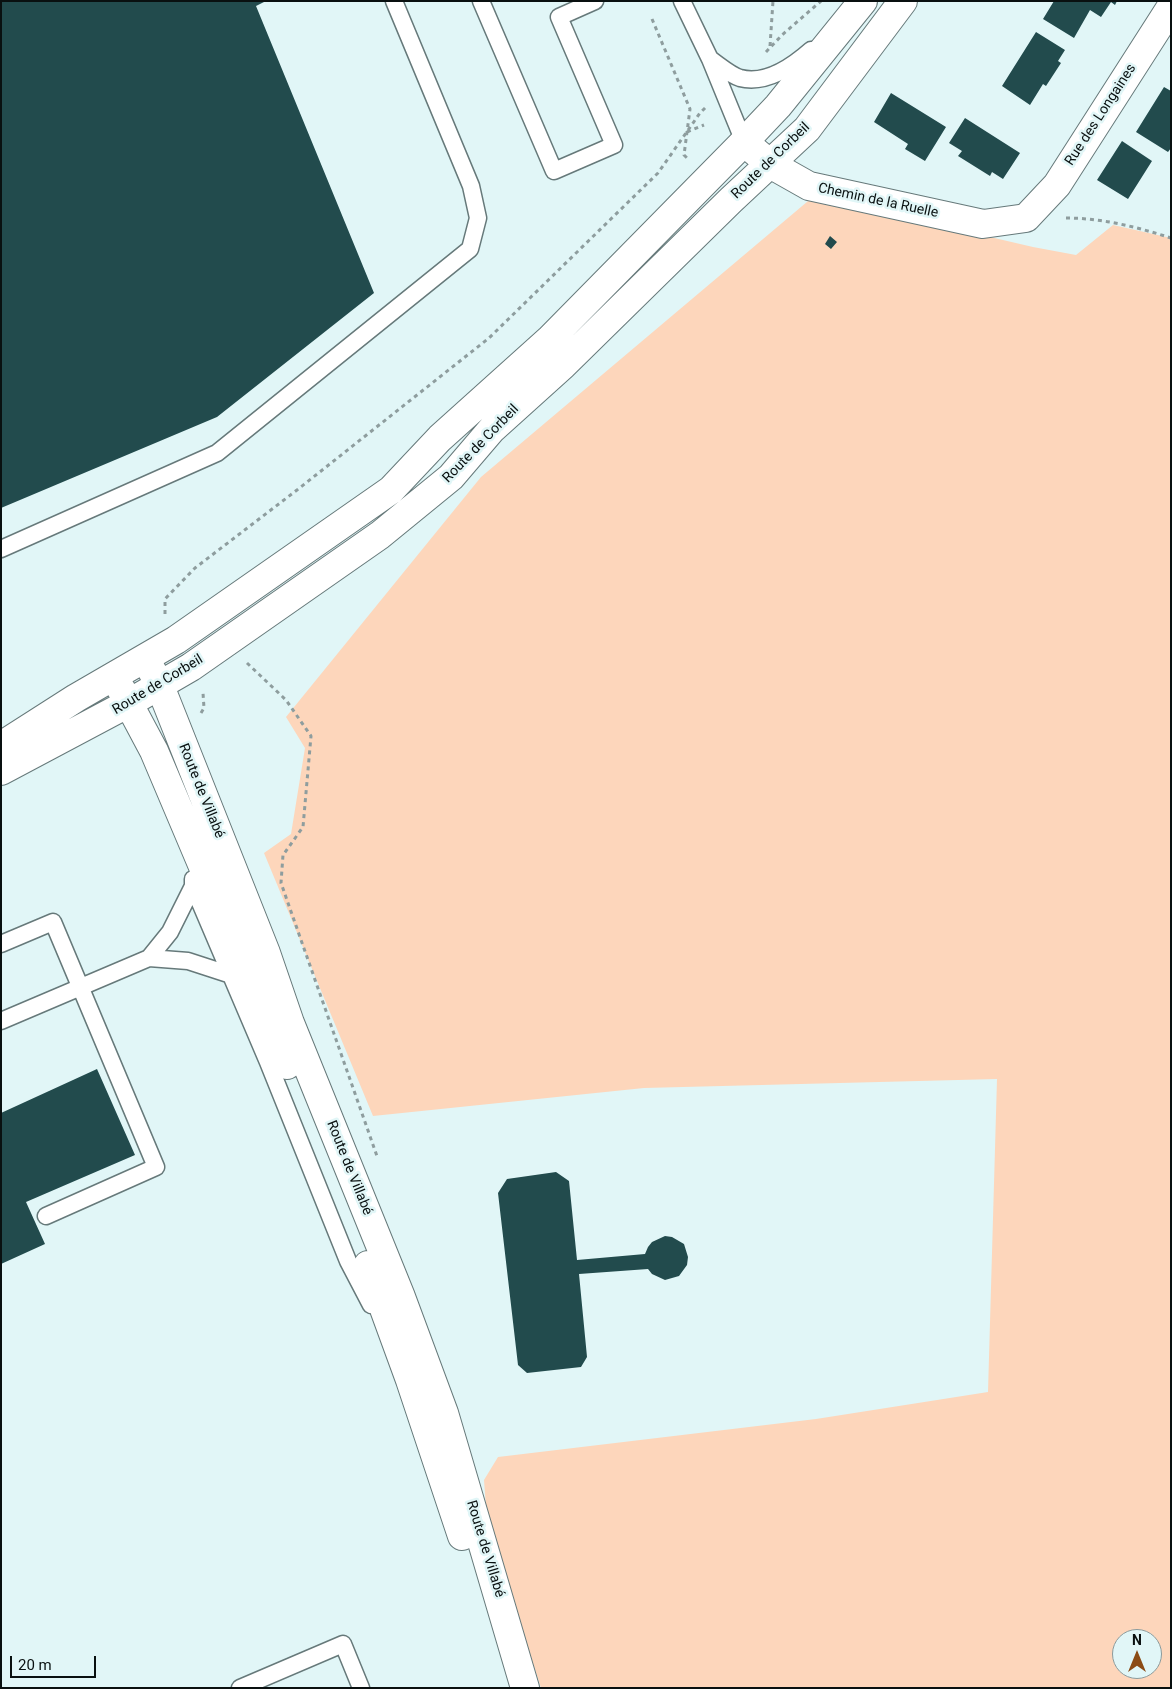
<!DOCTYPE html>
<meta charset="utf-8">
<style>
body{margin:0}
#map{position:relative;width:1172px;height:1689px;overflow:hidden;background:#e1f6f7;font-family:Roboto,sans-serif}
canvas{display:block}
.frame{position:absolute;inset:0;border:2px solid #091010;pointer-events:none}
.north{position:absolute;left:1112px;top:1629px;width:50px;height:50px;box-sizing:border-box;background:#e1f6f7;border:1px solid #8b9a9b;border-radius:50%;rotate:0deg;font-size:14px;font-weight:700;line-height:20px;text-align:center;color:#091010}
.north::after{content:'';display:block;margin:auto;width:18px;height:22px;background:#8c4c15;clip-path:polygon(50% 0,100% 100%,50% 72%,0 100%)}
.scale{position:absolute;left:10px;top:1656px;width:86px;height:22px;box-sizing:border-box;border:2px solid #091010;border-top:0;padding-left:6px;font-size:15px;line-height:18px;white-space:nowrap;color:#091010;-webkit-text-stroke:4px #e1f6f7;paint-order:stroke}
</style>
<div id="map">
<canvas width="1172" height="1689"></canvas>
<div class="frame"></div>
<div class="north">N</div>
<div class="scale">20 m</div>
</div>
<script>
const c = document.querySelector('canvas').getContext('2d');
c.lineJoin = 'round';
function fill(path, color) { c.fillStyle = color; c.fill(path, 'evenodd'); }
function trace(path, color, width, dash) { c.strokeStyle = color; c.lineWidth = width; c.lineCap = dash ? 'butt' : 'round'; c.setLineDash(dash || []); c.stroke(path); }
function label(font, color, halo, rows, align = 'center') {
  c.font = font + ' Roboto,sans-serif'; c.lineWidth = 5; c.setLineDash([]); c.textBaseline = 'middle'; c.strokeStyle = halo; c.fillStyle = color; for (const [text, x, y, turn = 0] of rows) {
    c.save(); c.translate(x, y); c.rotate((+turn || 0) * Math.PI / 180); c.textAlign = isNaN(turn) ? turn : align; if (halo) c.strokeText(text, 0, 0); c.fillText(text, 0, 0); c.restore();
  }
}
fill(new Path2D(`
 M814,196L1033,247L1076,255L1113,225L1171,238V1688H541L487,1521L484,1480L498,1457L816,1419L988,1392L997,1079L644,1088L373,1116L264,853L291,834L305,748L286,717L481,477ZM1122,1639H1152V1669H1122Z`), '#fdd6bb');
fill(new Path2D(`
 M1,1H266L256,6L374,293L217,417L1,508Z
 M1054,1H1117L1115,5L1111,2L1101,17L1090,10L1074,38L1043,19Z
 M1036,32L1065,50L1058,61L1061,63L1046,86L1043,84L1030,105L1002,86Z
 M1164,87L1171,91V148L1168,152L1136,132Z
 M891,93L946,127L925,161L905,149L908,144L874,122Z
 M965,118L1020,153L1003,179L992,172L990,176L958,156L962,151L949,143Z
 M1122,141L1152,161L1128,199L1097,180Z
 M830,236L837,242L831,249L825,244Z
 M97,1069L135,1155L26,1202L45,1244L1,1264V1113Z
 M556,1172L569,1181L577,1260L645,1254L648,1247L652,1242L665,1236L672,1237L684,1244L688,1257L687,1265L679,1276L665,1280L652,1274L648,1269L579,1274L587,1357L581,1367L527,1373L518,1365L498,1193L507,1179Z`), '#224b4d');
const service = new Path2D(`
 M481,1L554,171L614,145L559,17L595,1
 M682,1L710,59L744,142
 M710,59C719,65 730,75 740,78C766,85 794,65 811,50
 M1,549L217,453L470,249L478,218L471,186L394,1
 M193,886L268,1062L348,1261L371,1305
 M1,944L53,922L156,1167L46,1216
 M149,958L188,961L231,975
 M1,1021L149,958L170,932L193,886V879
 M240,1688L343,1644L361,1688`);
const minor = new Path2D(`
 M744,142L770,164L809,186L983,224L1026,218L1057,185L1171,7`);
const tertiary = new Path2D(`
 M151,669L160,686L266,953L290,1023L401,1297L444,1413L525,1688
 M121,689L154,751L287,1065
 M1,746L76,698L176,640L391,490L440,438L549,340L744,142L778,106L863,1
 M1,771L129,703L191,667L380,535L451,477L492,429L563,365L731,200L807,129L903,1
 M368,1265L410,1380L462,1536`);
trace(service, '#66797a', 19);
trace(minor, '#66797a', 30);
trace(tertiary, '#66797a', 30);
trace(new Path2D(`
 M652,19L690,109L684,155L688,159
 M770,46L773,1
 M766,52L782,35L821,1
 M687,132L704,125
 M1066,218C1102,218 1137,227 1171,238
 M165,614V599L195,568L297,490L489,338L658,173L700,113L706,107
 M247,663L286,700L311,736L303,827L283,855L281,883L378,1159
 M201,713L204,708L203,693`), '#8e9d9e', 3, [4, 4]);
trace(service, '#fff', 16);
trace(minor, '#fff', 28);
trace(tertiary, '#fff', 28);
label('14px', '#091010', '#e1f6f7', [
 ["Rue des Longaines",1101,115,-57],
 ["Route de Corbeil",771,161,-44],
 ["Chemin de la Ruelle",878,201,12],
 ["Route de Corbeil",481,444,-46],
 ["Route de Corbeil",158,685,-31],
 ["Route de Villabé",201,791,68],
 ["Route de Villabé",349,1168,68],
 ["Route de Villabé",485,1549,73]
]);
</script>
